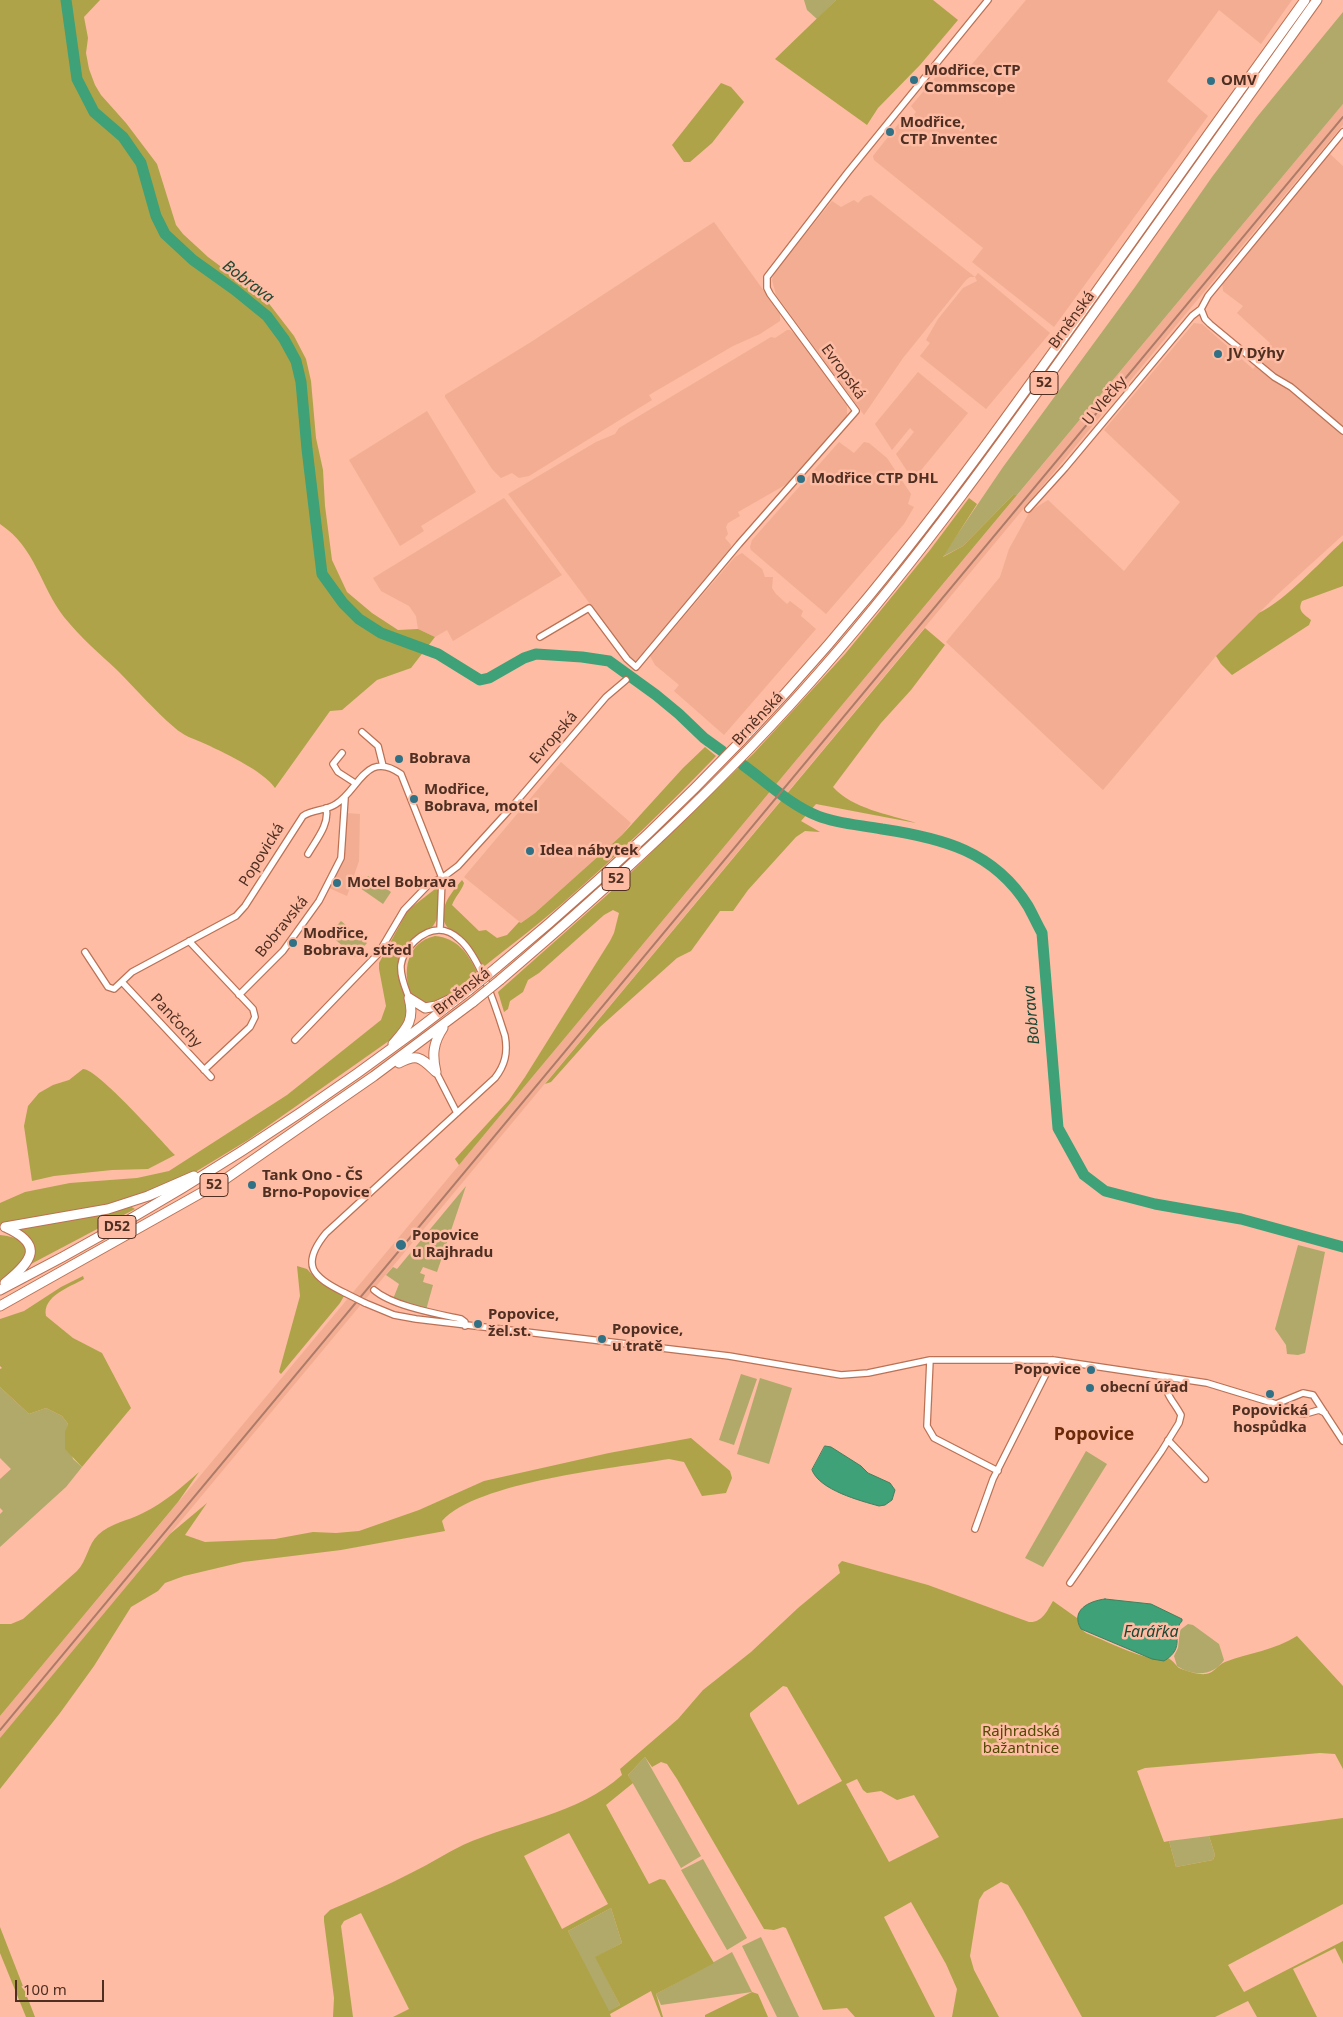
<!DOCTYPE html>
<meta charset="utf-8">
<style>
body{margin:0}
#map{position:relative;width:1343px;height:2017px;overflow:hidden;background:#fdbca3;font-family:"Noto Sans",sans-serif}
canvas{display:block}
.scale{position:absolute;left:15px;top:1980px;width:89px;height:22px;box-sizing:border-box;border:2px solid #4f2f22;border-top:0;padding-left:6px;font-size:15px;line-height:18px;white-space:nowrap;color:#4f2f22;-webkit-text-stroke:4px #fdbca3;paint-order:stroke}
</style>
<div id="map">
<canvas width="1343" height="2017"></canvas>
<div class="scale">100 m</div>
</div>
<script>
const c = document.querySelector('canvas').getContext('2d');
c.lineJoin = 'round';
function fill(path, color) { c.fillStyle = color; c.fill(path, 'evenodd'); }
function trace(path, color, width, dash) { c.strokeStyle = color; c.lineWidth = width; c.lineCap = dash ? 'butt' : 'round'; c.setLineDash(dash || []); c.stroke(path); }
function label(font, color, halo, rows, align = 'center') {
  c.font = font + ' "Noto Sans",sans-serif'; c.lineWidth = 5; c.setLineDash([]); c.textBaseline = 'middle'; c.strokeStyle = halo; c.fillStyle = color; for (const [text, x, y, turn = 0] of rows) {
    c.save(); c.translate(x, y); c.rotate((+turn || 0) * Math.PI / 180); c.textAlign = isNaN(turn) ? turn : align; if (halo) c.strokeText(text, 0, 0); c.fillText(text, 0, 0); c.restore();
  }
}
fill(new Path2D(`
 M1026,0H1292L1261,44L1219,10L1167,81L1208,116L1054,327L972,262L983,248L874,160L873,156L903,118L908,122L916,112L911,106L945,66L952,68L962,76Z
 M1343,104V125L0,1738V1716Z
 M1329,153L1343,166V535L1278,594L1216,656L1103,790L946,642L1000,577L1009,549L1030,511L1048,500L1124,571L1180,502L1104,430L1194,323L1202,324L1253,369L1270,348L1268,346L1270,343L1237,313L1243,306L1223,291L1222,280Z
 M871,195L975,277L978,273L1050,333L986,409L920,356L930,343L926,340L938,319L963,288L977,281L975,277H970L966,280L903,358L864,415L776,295L772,280L774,273L832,201L841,207L854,200L858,203L864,197Z
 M714,222L780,313V321L760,334L733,346L649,395L652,400L529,476L519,478L512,473L501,478L492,469L445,397V395L531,342Z
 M787,330H790L798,337L847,405V416L787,484L738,512L740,516L728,523L726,527L728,534L725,538L731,545L730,550L634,663L508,494L596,442L615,434L619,428L771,337L775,338Z
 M918,372L968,413L913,480L896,454L914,432L910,428L892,450L875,424Z
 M427,411L476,492L421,526L424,531L400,546L349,460Z
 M839,442L854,453L864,442L869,443L887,458L911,494L908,504L914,507L904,524L826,614L751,550L750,547L752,540Z
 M504,498L562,575L453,641L447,630L435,637L418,629L416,616L409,606L381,591L373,578Z
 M742,553L762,569L765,577H773L772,588L776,594L787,604L790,601L803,611L801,616L816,629L724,735L674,691L679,685L655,665L650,656L735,557Z
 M561,762L631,823L622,835L535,913L521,923L464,877Z
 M346,813L360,814L359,861L347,896L329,888L342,861Z`), '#f3ad93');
fill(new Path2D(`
 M804,0H836L817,19L807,10Z
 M1343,12V104L1017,495H1013L963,546L942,557L1003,467L1135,287L1212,177L1257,117Z
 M368,876L391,892L383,904L360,888Z
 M341,921L367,943L355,957L329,934Z
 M466,1186L437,1272L423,1267L420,1273L425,1275L423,1282L433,1285L426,1310L393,1299L399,1284L386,1275L393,1267L397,1269Z
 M1298,1245L1325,1252L1305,1353L1298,1355L1287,1354L1286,1345L1275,1329Z
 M741,1374L757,1379L734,1445L719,1440Z
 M760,1378L792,1388L769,1464L737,1454Z
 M0,1387L29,1414L46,1408L62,1416L68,1424L66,1432L73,1459L82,1467L66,1487L0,1547V1514L3,1511L0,1508V1479L11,1469L0,1458Z
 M1086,1451L1107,1464L1043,1567L1025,1558Z
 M1188,1624L1193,1625L1219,1644L1224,1660C1213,1677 1192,1676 1177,1666L1174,1656L1178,1648L1180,1630Z
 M645,1757L701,1856L681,1868L628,1775Z
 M1209,1836L1215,1855L1213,1860L1176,1867L1169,1841Z
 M703,1859L747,1938L727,1950L681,1870Z
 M611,1908L622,1943L596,1957L620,2005L608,2012L568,1931Z
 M761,1937L799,2017H777L742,1946Z
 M732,1952L752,1992L661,2005L656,1994Z`), '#b1a969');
fill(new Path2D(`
 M0,0H100L84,17L88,38L86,53L89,69L95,85L101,95L126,123L157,164L176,225L183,234L208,257L267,301L294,336L306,359L311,381L316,438L323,470L325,506L332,560L347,592L372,613L398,630L418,629L435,637L411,668L377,680L342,710L330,711L275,788C264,771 221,751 201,742C191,738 183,735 175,728C154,710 137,690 118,671C100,654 80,637 64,617C40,586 36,548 0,524Z
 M836,0H933L958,20L920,65L878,108L867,125L775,59Z
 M721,83L731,87L744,102L712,143L690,162H684L672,145Z
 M1013,495H1017L459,1165L455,1159L509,1100L525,1077L610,941L614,933L619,913L613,910L604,915L539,973L528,980L523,992L510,1001L508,1009L504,1012L498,992L616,887L754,753L845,654L930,550L969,498L977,504L943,557L963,546Z
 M1343,541V586L1302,601C1297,611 1304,614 1311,620L1309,625L1232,675L1221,664L1216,656L1259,613C1286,600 1320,562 1343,541Z
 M925,628L945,645L911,690L881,723L833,787C853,809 888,814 916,823L816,804L801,821L820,832L805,831L796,837L748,890L733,911H720L691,951L677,958L600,1027L551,1082L545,1084Z
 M705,747L716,756C668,806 617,856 564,902C538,925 508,947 481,969C476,959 470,947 463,939C459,935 454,934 450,930C433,914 451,893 462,880L464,883C462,890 455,897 452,905L479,931L486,930L497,938L507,935L519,922L521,923L535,913L622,835L683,768Z
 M439,886L437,919L433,926L412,939L400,958L399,977L408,1008L406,1022L393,1038L248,1140L187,1177L129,1200L46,1217L0,1224V1203L25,1192L70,1183L137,1178L169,1171L287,1095L381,1020L386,1006L379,969V963L408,910Z
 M435,936C457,938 468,953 477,972L440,1003L428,1006L412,996C401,972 407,942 435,936Z
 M83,1069C98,1069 161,1141 175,1155L148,1169L112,1170L54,1176L32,1181L24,1126L28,1106L39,1093L53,1085L69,1080Z
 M130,1206L135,1209L31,1264C37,1244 32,1238 14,1228Z
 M0,1235C42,1239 28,1267 0,1281Z
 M297,1266L307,1269L319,1282L344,1296L340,1303L281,1374L279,1372L300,1296Z
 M83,1276L84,1279C70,1287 42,1296 46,1316L73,1338L102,1353L131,1408L82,1467L65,1449V1432L68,1424L62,1416L46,1408L29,1414L0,1387V1369L2,1368L0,1366V1319L24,1311L61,1287Z
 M691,1438L730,1471L732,1478L726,1493L702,1496L684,1462L669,1459C615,1468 476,1482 442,1521L445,1531L341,1550L243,1562L184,1576L165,1583L158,1591L131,1607L94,1666L60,1713L0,1789V1738L170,1534L207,1503L185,1535L205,1542L275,1539L313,1532L336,1533L359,1531L419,1510L484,1481L609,1453Z
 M199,1472L178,1502L0,1716V1624H11L23,1619L77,1571C87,1561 88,1544 98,1535C110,1523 128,1521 143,1513C164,1503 182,1487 199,1472Z
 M842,1561L928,1585L1029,1622C1042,1623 1047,1611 1053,1601L1077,1618L1081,1629L1086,1633C1102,1639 1155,1666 1168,1658C1174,1661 1175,1665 1179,1668C1186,1671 1198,1675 1206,1674C1214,1673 1218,1665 1225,1662C1249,1653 1275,1650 1297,1636L1343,1686V1769L1335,1754L1320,1753L1145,1768L1137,1771L1164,1842L1169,1841L1176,1867L1213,1860L1215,1855L1209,1836L1343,1818V1904L1228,1965L1244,1992L1343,1941V1964L1335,1948L1293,1969L1317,2017H1257L1248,2001L1215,2017H1082L1023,1910L1008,1885L1001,1882L984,1892L979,1900L970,1956L974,1970L999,2017H952L957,1989L946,1964L911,1902L884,1917L935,2017H855L847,2008L823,2010L786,1928L783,1927L774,1930L764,1929L677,1779L667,1764L661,1762L652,1767L645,1757L628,1775L633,1783L606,1805L649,1884L660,1879L665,1880L714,1963L656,1994L663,2017H661L651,1991L610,2014L611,2017H393L409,2009L361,1913L344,1921L341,1926L353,2017H333L334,1998L324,1921V1916L330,1910C358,1898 386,1886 413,1872C430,1864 446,1853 463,1845C515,1822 579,1814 622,1775L620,1769L678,1719L703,1690L751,1652L798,1608L840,1573L838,1565ZM783,1686L787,1687L842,1781L798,1805L750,1716V1713ZM857,1779L863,1790L867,1793L881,1791L897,1800L914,1795L939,1837L889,1862L846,1784ZM569,1833L608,1904L562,1929L524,1856ZM611,1908L622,1943L595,1957L620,2005L609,2011L568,1931Z
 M0,1927L35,2017H26L0,1953Z
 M752,1992L758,1994L768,2017H705V2015Z`), '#aea348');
const water = new Path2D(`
 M825,1446L831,1447L861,1466L868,1473L890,1483L895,1490L892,1500L885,1505L879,1506C861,1501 819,1490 812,1470Z
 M1105,1599L1151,1604L1182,1619V1621C1170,1634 1187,1647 1164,1661L1152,1659L1081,1629C1070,1610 1089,1601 1105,1599Z`);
fill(water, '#3ea177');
trace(water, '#437f5e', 1);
trace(new Path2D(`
 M66,0L77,79L94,112L123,137L141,163L156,216L165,234L193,260L235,290L267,316L284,339L296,361L301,382L307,449L322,574L343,603L359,619L381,633L438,654L480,680L489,678L524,658L536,654L582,657L609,661L656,695L679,714L704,738L722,751
 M743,765C768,783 790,805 818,816C838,824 861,825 882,829C942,838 994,851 1028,906C1033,915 1037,924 1042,933L1058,1128L1084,1175L1105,1191L1155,1204L1241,1219L1343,1247`), '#3ea177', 11);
const minor = new Path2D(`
 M1201,309L1205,319L1210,324L1274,377L1291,387L1343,431
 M1028,509L1065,468L1192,316L1201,309L1208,296L1343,132
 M540,637L589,608L627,659L636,667L739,544L856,411L770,294L767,288V277L848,172L988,0
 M362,732L378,746L383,766
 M342,753L333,764L338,772L355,783
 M308,854C316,840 330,824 326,808
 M189,941L253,1009L255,1017L250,1027L204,1070
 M85,952L108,987L114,989L132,972L236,916L245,906L303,816C313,809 326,811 336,804C359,790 366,749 401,774L442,878L440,930
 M122,982L211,1077
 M239,995L283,951L319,901L341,858L345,798
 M295,1040L378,954L404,910L429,884L442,878L458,866L510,809L606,697L626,680
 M436,1072L457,1113
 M374,1290C392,1306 438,1314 461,1319L465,1322V1326
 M345,1293C312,1277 300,1265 326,1233L495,1078C505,1065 508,1053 505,1036C497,1011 480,956 459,939C454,934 446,930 439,930C422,930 403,949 401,965C400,976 405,987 409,998
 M365,1303L394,1315L416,1319L729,1356L841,1375L868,1373L930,1360H1053L1207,1383L1276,1404L1297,1413L1305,1414L1319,1410L1325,1413
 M930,1360L927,1426L934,1438L998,1471
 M1276,1404L1303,1393L1313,1395L1343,1441
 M1168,1440L1205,1479
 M975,1529L993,1479L1053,1360
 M1070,1583L1161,1452L1179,1423L1181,1415C1173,1400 1165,1396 1165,1377`);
const highway = new Path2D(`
 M496,968C632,856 758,732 869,596C943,506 1011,411 1079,316C1154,210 1229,105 1305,0
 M500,980C615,882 725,781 824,667C920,557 1005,438 1089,320C1165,213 1241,107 1317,0
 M409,998L425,1008L436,1006L451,999
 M393,1044C407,1028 415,1020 409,998
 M399,1063C418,1053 421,1058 436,1072
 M436,1072C432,1055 433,1043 443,1028
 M5,1227L108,1209L148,1196L194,1176
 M5,1227C45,1245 32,1261 5,1283
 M0,1290C166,1205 322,1105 469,990
 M0,1306L224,1180L374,1076L473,1002`);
trace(minor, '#bc7154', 8);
trace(highway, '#bc7154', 11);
trace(minor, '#fff', 5.5);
trace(highway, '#fff', 9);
trace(new Path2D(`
 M0,1730L1343,117`), '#ad7c68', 2);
const minorBridge = new Path2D(`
 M345,1293L365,1303`);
const highwayBridge = new Path2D(`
 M469,990L496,968
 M473,1002L500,980`);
trace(minorBridge, '#bc7154', 8, []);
trace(highwayBridge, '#bc7154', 11, []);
trace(minorBridge, '#fff', 5.5);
trace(highwayBridge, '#fff', 9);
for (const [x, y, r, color] of [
 [914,80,5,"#317185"],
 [1211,81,5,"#317185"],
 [890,132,5,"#317185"],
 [1218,354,5,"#317185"],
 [801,479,5,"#317185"],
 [399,759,5,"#317185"],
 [414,799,5,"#317185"],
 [530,851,5,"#317185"],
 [337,883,5,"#317185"],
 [293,943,5,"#317185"],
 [252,1185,5,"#317185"],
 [401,1245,6,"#317185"],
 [478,1324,5,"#317185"],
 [602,1339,5,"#317185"],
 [1091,1370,5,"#317185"],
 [1090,1388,5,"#317185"],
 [1270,1394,5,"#317185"]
]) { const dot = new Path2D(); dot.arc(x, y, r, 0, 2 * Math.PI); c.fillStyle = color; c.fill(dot); trace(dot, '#fdbca3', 2); }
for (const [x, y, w] of [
 [1044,383,28],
 [616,879,28],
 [214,1185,28],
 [117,1227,38]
]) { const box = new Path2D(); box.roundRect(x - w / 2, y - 11.5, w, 23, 4); c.fillStyle = '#fdbca3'; c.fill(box); trace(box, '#4f2f22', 1); }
label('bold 14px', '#4f2f22', null, [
 ["52",1044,383],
 ["52",616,879],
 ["52",214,1185],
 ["D52",117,1227]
]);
label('bold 15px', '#4f2f22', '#fdbca3', [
 ["Modřice, CTP",924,71],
 ["Commscope",924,88],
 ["OMV",1221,81],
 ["Modřice,",900,123],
 ["CTP Inventec",900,140],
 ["JV Dýhy",1228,354],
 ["Modřice CTP DHL",811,479],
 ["Bobrava",409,759],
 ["Modřice,",424,790],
 ["Bobrava, motel",424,807],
 ["Idea nábytek",540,851],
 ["Motel Bobrava",347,883],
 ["Modřice,",303,934],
 ["Bobrava, střed",303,951],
 ["Tank Ono - ČS",262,1176],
 ["Brno-Popovice",262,1193],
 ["Popovice",412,1236],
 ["u Rajhradu",412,1253],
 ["Popovice,",488,1315],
 ["žel.st.",488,1332],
 ["Popovice,",612,1330],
 ["u tratě",612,1347],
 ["Popovice",1081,1370,"right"],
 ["obecní úřad",1100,1388],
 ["Popovická",1270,1411,"center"],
 ["hospůdka",1270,1428,"center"]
], 'left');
label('15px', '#4f2f22', '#fdbca3', [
 ["Brněnská",1072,320,-54],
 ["Evropská",843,372,54],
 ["U Vlečky",1105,401,-50],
 ["Brněnská",758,719,-47],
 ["Evropská",554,738,-49],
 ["Popovická",262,855,-58],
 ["Bobravská",282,927,-51],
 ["Brněnská",462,992,-38],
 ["Pančochy",176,1021,47]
]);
label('15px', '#524a00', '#fdbca3', [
 ["Rajhradská",1021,1732],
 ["bažantnice",1021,1749]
]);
label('italic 16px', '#1d4734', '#fdbca3', [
 ["Bobrava",248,282,37],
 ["Bobrava",1032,1015,-95],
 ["Farářka",1151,1632]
]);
label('bold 18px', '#6d2a0a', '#fdbca3', [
 ["Popovice",1094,1435]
]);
</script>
